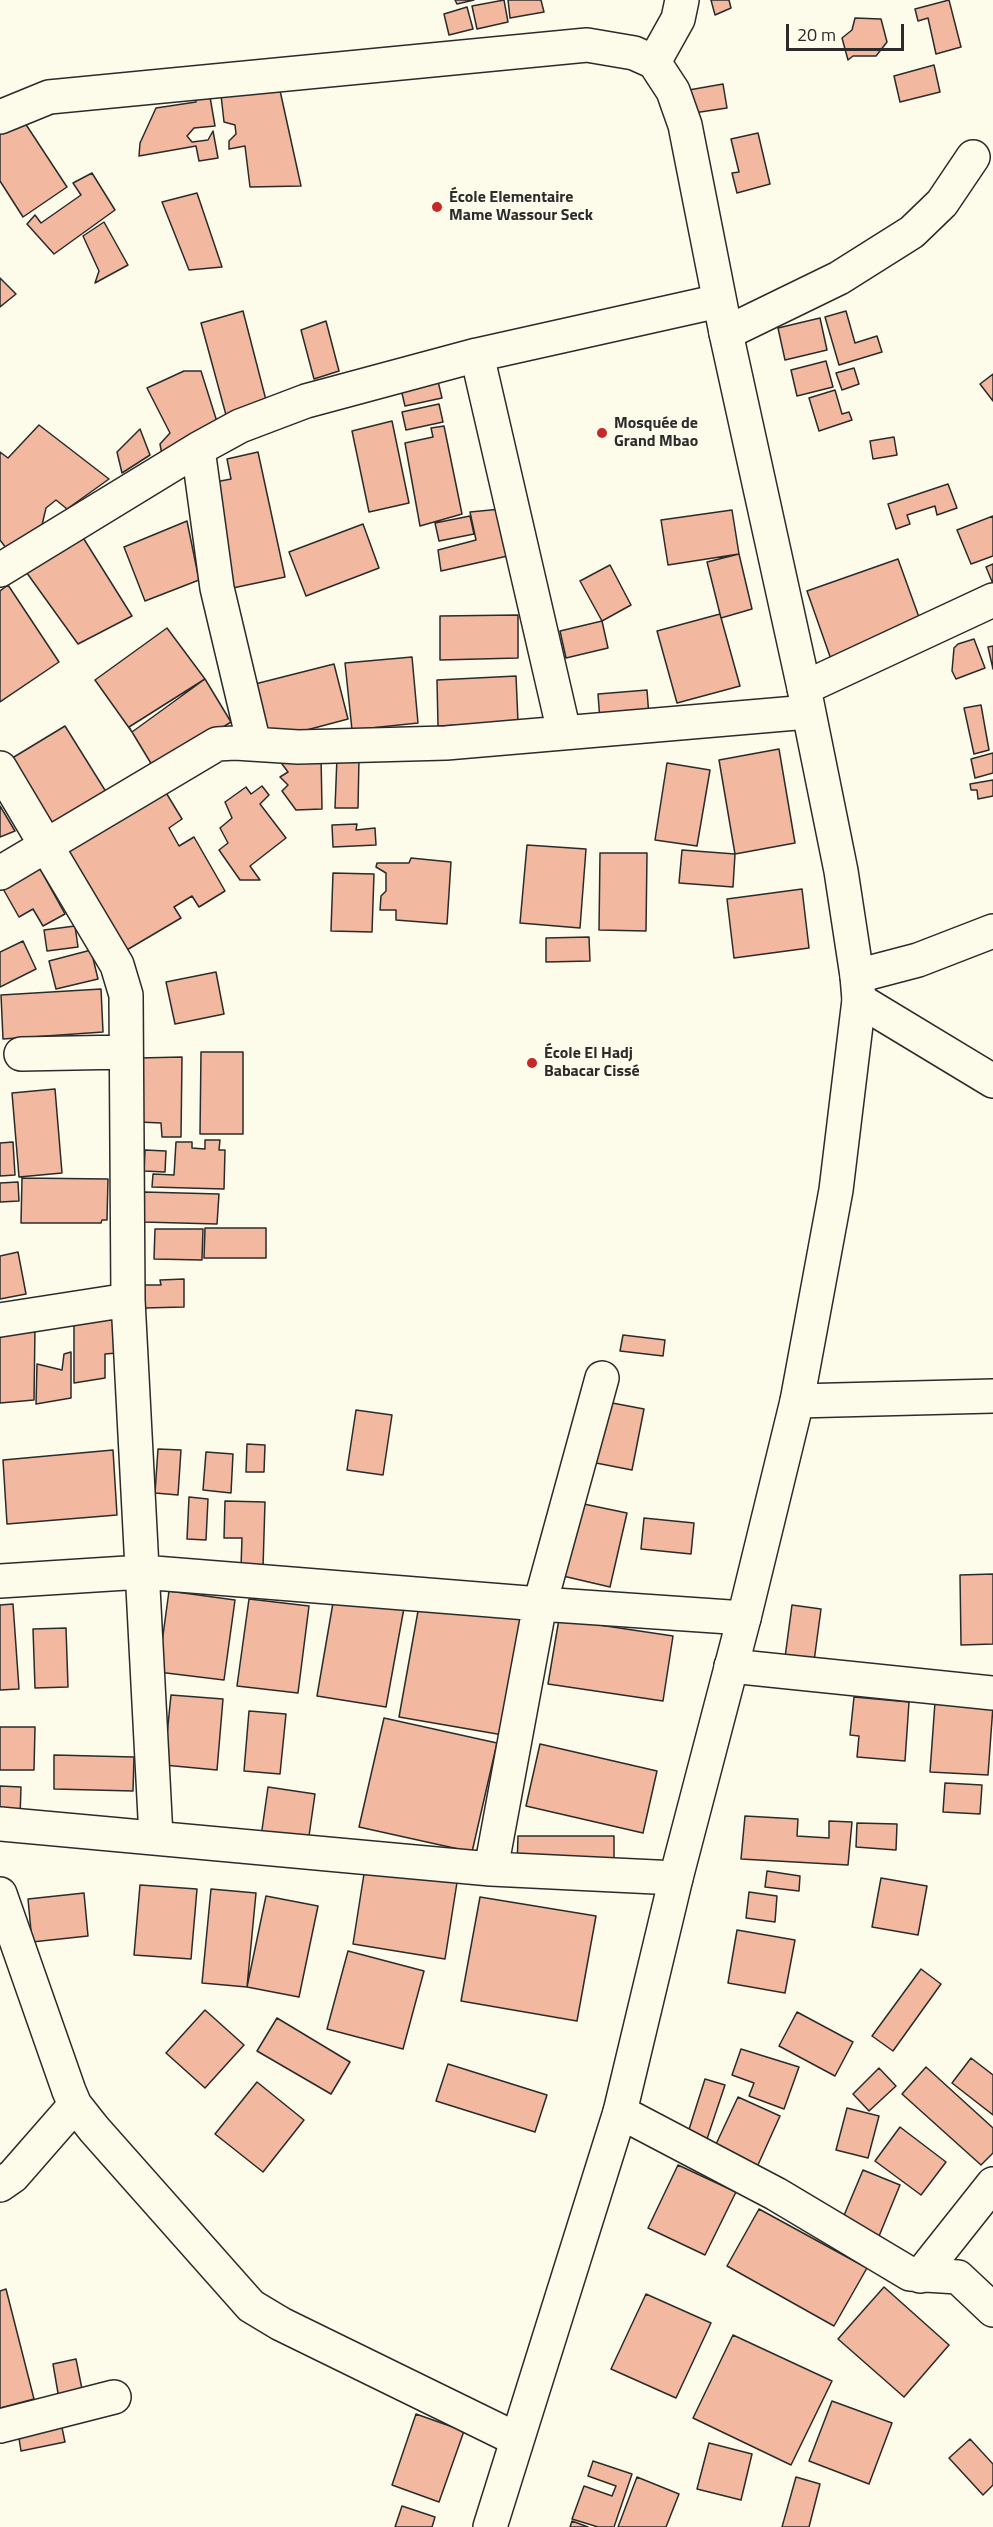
<!DOCTYPE html>
<meta charset="utf-8">
<style>
body{margin:0}
#map{position:relative;width:993px;height:2527px;overflow:hidden;background:#fdfbea;font-family:"Titillium Web",sans-serif}
canvas{display:block}
.scale{position:absolute;left:786px;top:24px;width:118px;height:27px;box-sizing:border-box;border:3px solid #2b2b2b;border-top:0;padding-left:8px;font-size:18px;line-height:21px;white-space:nowrap;color:#2b2b2b;-webkit-text-stroke:4px #fdfbea;paint-order:stroke}
</style>
<div id="map">
<canvas width="993" height="2527"></canvas>
<div class="scale">20 m</div>
</div>
<script>
const c = document.querySelector('canvas').getContext('2d');
c.lineJoin = 'round';
function fill(path, color) { c.fillStyle = color; c.fill(path, 'evenodd'); }
function trace(path, color, width, dash) { c.strokeStyle = color; c.lineWidth = width; c.lineCap = dash ? 'butt' : 'round'; c.setLineDash(dash || []); c.stroke(path); }
function label(font, color, halo, rows, align = 'center') {
  c.font = font + ' "Titillium Web",sans-serif'; c.lineWidth = 4.5; c.setLineDash([]); c.textBaseline = 'middle'; c.strokeStyle = halo; c.fillStyle = color; for (const [text, x, y, turn = 0] of rows) {
    c.save(); c.translate(x, y); c.rotate((+turn || 0) * Math.PI / 180); c.textAlign = isNaN(turn) ? turn : align; if (halo) c.strokeText(text, 0, 0); c.fillText(text, 0, 0); c.restore();
  }
}
const building = new Path2D(`
 M455,0H474L457,4Z
 M504,0L508,22L477,29L472,6Z
 M508,0H541L544,12L510,18Z
 M711,0H729L731,8L715,15Z
 M949,0L961,47L936,54L928,18L918,21L915,9Z
 M467,7L473,29L449,35L444,14Z
 M855,18L881,19L887,42L876,56H853L848,60L842,38L852,30Z
 M934,65L940,92L900,102L894,76Z
 M723,84L727,108L687,114L683,91Z
 M279,86L301,186L250,187L245,146L229,149V141L236,134L235,125L224,122L221,95Z
 M195,93L210,97L215,126L194,128L187,136L192,142L208,140L213,131L218,158L199,161L196,146L139,156L140,143L156,108L196,102Z
 M23,120L67,187L23,217L0,181V134Z
 M758,133L770,184L737,193L732,173L739,172L731,139Z
 M92,173L115,210L54,254L27,224L35,215L41,223L81,195L73,183Z
 M197,193L222,267L189,270L162,202Z
 M104,222L128,265L95,283L99,271L83,236Z
 M0,278L16,294L0,307Z
 M243,311L267,404L226,415L201,323Z
 M846,311L855,343L877,336L882,352L839,365L825,317Z
 M820,318L827,350L785,360L778,328Z
 M326,321L339,371L314,379L301,330Z
 M826,361L833,387L797,396L791,370Z
 M854,368L859,384L842,390L836,373Z
 M184,371H201L218,425L162,455L160,444L170,433L147,388Z
 M993,374V401L980,384Z
 M437,377L442,398L405,406L400,385Z
 M835,390L842,414L849,412L852,420L819,431L809,398Z
 M439,404L443,422L406,430L402,412Z
 M392,421L409,503L369,512L352,431Z
 M39,425L109,479L67,509L56,500L46,508L42,525L6,548L0,540V452L8,458Z
 M444,426L462,514L420,526L405,443L433,437L431,428Z
 M140,429L150,455L122,473L117,452Z
 M894,437L897,455L873,459L870,441Z
 M258,452L285,577L228,589L205,484L231,479L227,459Z
 M948,484L957,508L937,515L935,506L907,515L910,524L896,529L888,504Z
 M501,509L512,555L441,571L438,550L476,540L470,512Z
 M732,510L739,554L668,565L661,520Z
 M470,516L474,534L439,541L435,523Z
 M993,516V556L971,564L957,530Z
 M187,521L199,580L145,601L124,547Z
 M363,524L379,568L306,596L289,552Z
 M82,536L132,616L78,644L24,569Z
 M739,554L752,609L721,618L707,562Z
 M898,559L924,631L833,665L807,591Z
 M993,564V584L986,567Z
 M610,565L631,605L602,621L580,581Z
 M8,585L59,662L0,702V591Z
 M720,614L740,686L677,703L657,631Z
 M518,615V658L440,660V616Z
 M602,621L608,648L566,658L560,631Z
 M167,628L205,679L132,732L95,680Z
 M974,639L985,668L956,679L952,671L954,648L958,644Z
 M993,646V669L988,647Z
 M412,657L418,723L352,730L345,663Z
 M334,664L348,719L269,740L255,684Z
 M516,676L518,722L438,726L437,680Z
 M205,679L231,722L155,770L129,727Z
 M647,690L649,717L600,721L598,694Z
 M981,705L989,750L974,754L964,708Z
 M65,726L108,795L51,830L9,760Z
 M779,749L795,843L735,854L719,760Z
 M993,753V773L975,778L971,759Z
 M321,755L322,809L296,810L282,791L288,785L280,777L288,772L276,756Z
 M337,757L359,758L358,808H335Z
 M667,763L710,770L697,846L655,840Z
 M993,780V796L978,799L977,790H971L970,784Z
 M162,786L182,819L169,828L179,846L194,837L225,891L199,907L192,896L174,907L181,918L120,954L57,849Z
 M262,786L269,795L260,804L286,838L250,866L260,880H240L219,850L228,843L220,828L232,818L225,802L246,787L251,794Z
 M0,806L15,831L0,837Z
 M357,824L356,830L375,828L376,845L333,847L332,825Z
 M527,845L586,849L580,928L520,923Z
 M682,850L735,854L733,887L679,883Z
 M600,853H647L646,931L599,930Z
 M411,858L451,862L447,924L396,920V910H380L381,896L386,891V873L376,867L377,863H409Z
 M39,867L65,914L43,926L33,909L19,917L2,887Z
 M333,873L374,874L372,932L331,931Z
 M802,889L809,948L734,958L727,899Z
 M75,926L78,947L47,951L44,930Z
 M589,937L590,961L546,962V938Z
 M23,941L36,969L0,987V952Z
 M91,950L98,979L56,989L49,961Z
 M216,972L224,1014L175,1024L166,982Z
 M101,989L103,1032L3,1039L1,995Z
 M201,1052H243V1134H200Z
 M182,1057L181,1137H162L161,1123L139,1122V1058Z
 M55,1089L62,1173L19,1177L12,1093Z
 M205,1140H220L219,1150H225L224,1189L152,1187L153,1174L174,1175L176,1142H192V1148L205,1149Z
 M13,1142L15,1175L0,1176V1143Z
 M145,1150L166,1151L165,1172L144,1171Z
 M22,1178L108,1179L107,1220H102L101,1223H21Z
 M18,1182L19,1201L0,1202V1183Z
 M144,1192L219,1194L217,1224L143,1222Z
 M205,1228H266V1258H204Z
 M155,1229H203L202,1260L154,1259Z
 M18,1252L26,1294L0,1299V1256Z
 M184,1279V1307L144,1308V1285H161L160,1280Z
 M114,1314L117,1353L105,1354V1378L74,1383V1320Z
 M35,1327L34,1400L0,1403V1330Z
 M623,1335L665,1340L663,1356L620,1351Z
 M71,1352V1398L36,1404L37,1364L62,1370L64,1354Z
 M607,1402L644,1409L632,1470L596,1463Z
 M356,1410L392,1415L383,1475L347,1470Z
 M247,1444L265,1445L264,1472H246Z
 M158,1449L181,1450L178,1495L155,1493Z
 M113,1450L117,1515L7,1524L3,1460Z
 M206,1452L233,1454L231,1493L203,1490Z
 M189,1497L208,1499L206,1540L187,1539Z
 M225,1501L265,1502L263,1568L241,1567L242,1538H224Z
 M579,1503L627,1513L610,1587L563,1576Z
 M644,1518L694,1523L691,1554L641,1549Z
 M993,1574V1644L961,1645L960,1575Z
 M169,1591L235,1600L224,1680L158,1672Z
 M334,1597L404,1608L386,1707L317,1696Z
 M249,1599L309,1606L298,1693L237,1686Z
 M420,1600L524,1618L503,1735L399,1717Z
 M13,1604L19,1689L0,1690V1605Z
 M792,1605L821,1609L813,1669L784,1665Z
 M559,1619L673,1636L663,1701L548,1684Z
 M66,1628L68,1687L35,1688L33,1629Z
 M171,1695L223,1699L217,1770L164,1765Z
 M854,1697L909,1702L905,1761L857,1757L859,1736L850,1735Z
 M935,1702L993,1706L988,1775L930,1772Z
 M249,1711L286,1714L280,1774L244,1771Z
 M384,1718L497,1743L472,1852L359,1827Z
 M0,1727H35L34,1770H0Z
 M540,1744L657,1771L643,1833L526,1806Z
 M54,1755L134,1757L133,1791L54,1789Z
 M945,1783L982,1785L980,1814L943,1812Z
 M0,1786L21,1787L20,1817L0,1816Z
 M268,1787L315,1794L308,1843L261,1837Z
 M745,1816L798,1819L797,1836L829,1838V1821L852,1822L848,1865L741,1859Z
 M857,1823L897,1824L896,1850L856,1847Z
 M518,1836H614V1867H517Z
 M366,1861L458,1876L445,1959L353,1944Z
 M767,1871L800,1876L799,1891L765,1887Z
 M881,1878L927,1886L918,1935L872,1927Z
 M140,1885L197,1889L191,1959L134,1955Z
 M211,1889L256,1893L247,1987L202,1983Z
 M749,1892L777,1896L775,1922L746,1918Z
 M84,1893L88,1936L32,1942L28,1899Z
 M266,1896L318,1906L299,1997L247,1987Z
 M480,1897L596,1916L577,2021L461,2001Z
 M737,1930L795,1940L785,1993L728,1983Z
 M348,1951L424,1971L403,2049L327,2029Z
 M921,1969L941,1984L893,2051L872,2036Z
 M205,2010L244,2045L205,2088L166,2053Z
 M797,2012L853,2042L835,2076L779,2046Z
 M277,2018L350,2062L331,2094L257,2051Z
 M741,2049L799,2067L784,2109L749,2096L754,2083L732,2075Z
 M971,2058L993,2075V2115L952,2083Z
 M448,2064L547,2095L535,2132L436,2101Z
 M926,2067L993,2128V2153L981,2165L902,2094Z
 M879,2068L896,2086L869,2111L853,2094Z
 M705,2079L725,2085L704,2148L685,2142Z
 M257,2082L304,2120L263,2172L215,2134Z
 M738,2097L780,2116L753,2176L710,2157Z
 M847,2108L879,2116L868,2158L836,2150Z
 M900,2127L946,2162L921,2195L875,2161Z
 M678,2165L736,2192L705,2255L648,2228Z
 M863,2170L900,2185L877,2241L840,2225Z
 M759,2209L867,2268L834,2326L727,2266Z
 M884,2287L949,2345L904,2397L838,2339Z
 M6,2289L34,2399L0,2408V2291Z
 M646,2294L711,2323L676,2398L611,2369Z
 M733,2335L832,2381L791,2465L693,2418Z
 M76,2359L83,2394L59,2399L53,2364Z
 M832,2401L892,2423L869,2484L809,2461Z
 M416,2414L464,2431L439,2502L392,2485Z
 M61,2423L65,2442L21,2451L18,2432Z
 M970,2439L993,2464V2485L983,2495L949,2458Z
 M709,2443L752,2454L741,2500L697,2489Z
 M593,2461L632,2474L614,2527H598L572,2519L584,2486L612,2496L616,2486L588,2476Z
 M637,2477L679,2494L666,2527H618Z
 M796,2477L820,2484L809,2527H782Z
 M402,2506L435,2517L432,2527H395Z
 M572,2521L588,2527H570Z`);
fill(building, '#f2b8a0');
trace(building, '#2b2b2b', 1.5);
const minor = new Path2D(`
 M654,62L678,19L682,0
 M726,333L839,278L912,232L942,203L973,157
 M477,355L564,732
 M198,449L217,588L254,744
 M0,570L198,449L240,426L306,401L477,355L719,301
 M804,688L993,600
 M0,768L117,965L126,995L128,1300L156,1837
 M0,873L217,744L235,743L298,747L446,743L808,712
 M857,976L918,960L993,931
 M859,1000L993,1081
 M21,1054L126,1052
 M0,1320L128,1300
 M797,1401L993,1396
 M0,1581L142,1572L540,1604L744,1618
 M731,1666L993,1693
 M0,1824L491,1869L676,1878
 M491,1869L540,1604L602,1378
 M0,1894L69,2091L75,2105L94,2129L251,2306L281,2324L516,2439
 M620,2112L776,2194L910,2274L958,2277L993,2310
 M0,2185L13,2176L75,2105
 M920,2276L993,2184
 M0,2426L114,2397`);
const tertiary = new Path2D(`
 M0,117L49,97L587,45L634,53L654,62L673,91L685,125L726,333L804,688L841,871L857,976L859,1000L836,1190L797,1401L744,1618L676,1878L620,2112L490,2527`);
trace(minor, '#2b2b2b', 36);
trace(tertiary, '#2b2b2b', 36);
trace(minor, '#fdfbea', 33);
trace(tertiary, '#fdfbea', 33);
for (const [x, y, r, color] of [
 [437,207,6,"#c62828"],
 [602,433,6,"#c62828"],
 [532,1063,6,"#c62828"]
]) { const dot = new Path2D(); dot.arc(x, y, r, 0, 2 * Math.PI); c.fillStyle = color; c.fill(dot); trace(dot, '#fdfbea', 2); }
label('bold 16px', '#2b2b2b', '#fdfbea', [
 ["École Elementaire",449,198],
 ["Mame Wassour Seck",449,216],
 ["Mosquée de",614,424],
 ["Grand Mbao",614,442],
 ["École El Hadj",544,1054],
 ["Babacar Cissé",544,1072]
], 'left');
</script>
